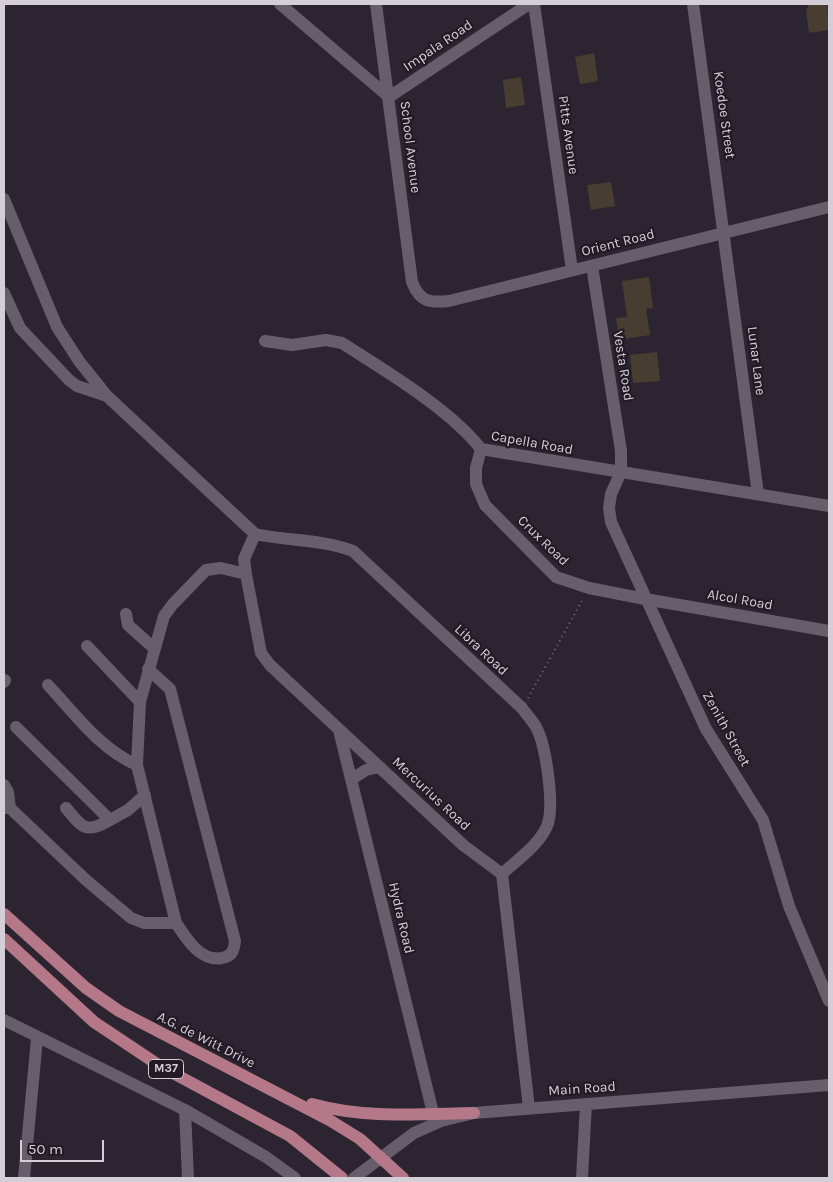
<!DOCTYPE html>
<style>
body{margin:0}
#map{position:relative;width:833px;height:1182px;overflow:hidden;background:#2c2430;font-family:Karla,sans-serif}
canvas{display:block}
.frame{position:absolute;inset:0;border:5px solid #d4cfd7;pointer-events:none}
.scale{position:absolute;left:20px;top:1140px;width:84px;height:22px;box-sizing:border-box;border:2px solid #d4cfd7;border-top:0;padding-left:6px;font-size:15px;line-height:18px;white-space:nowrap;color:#d4cfd7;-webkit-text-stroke:4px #221b26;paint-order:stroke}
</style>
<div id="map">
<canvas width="833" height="1182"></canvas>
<div class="frame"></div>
<div class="scale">50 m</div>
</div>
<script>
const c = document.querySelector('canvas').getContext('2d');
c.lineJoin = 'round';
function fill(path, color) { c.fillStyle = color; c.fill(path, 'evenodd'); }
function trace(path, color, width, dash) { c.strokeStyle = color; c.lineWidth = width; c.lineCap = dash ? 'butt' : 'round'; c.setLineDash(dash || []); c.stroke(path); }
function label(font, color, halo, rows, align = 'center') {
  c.font = font + ' Karla,sans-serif'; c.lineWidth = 4.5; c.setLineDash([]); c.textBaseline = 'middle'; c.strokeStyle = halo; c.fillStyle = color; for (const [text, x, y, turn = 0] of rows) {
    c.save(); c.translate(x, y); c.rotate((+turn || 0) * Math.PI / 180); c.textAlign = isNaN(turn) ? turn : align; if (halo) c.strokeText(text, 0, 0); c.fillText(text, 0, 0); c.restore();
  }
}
fill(new Path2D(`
 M808,4H827L829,30L809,33L806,9L808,8Z
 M594,53L598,81L580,84L575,57Z
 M521,77L525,105L506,108L503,80Z
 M611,182L615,206L591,210L587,185Z
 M649,277L653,308L646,309L650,335L619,340L616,318L627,317L622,281Z
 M657,352L660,381L633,383L630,355Z`), '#483d31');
trace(new Path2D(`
 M528,698L583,599`), '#77707a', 2, [1, 4]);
trace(new Path2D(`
 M280,4L389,97L529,4
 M376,4L412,282C420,302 429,303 449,301L829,207
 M534,4L572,270
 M693,4L758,494
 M4,199L57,327L79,361L107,396L255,534
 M592,266L621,451V472L611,494L609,508L611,522L706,729L763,820L789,906L829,1001
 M4,293L20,328L69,380L77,386L107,396
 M265,341L292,345L326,340L342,343C384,370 450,409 481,449L829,506
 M481,449L476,468V484L485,505L556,577L589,588L645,599L829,631
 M255,534C287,541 322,539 353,551L522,708C526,714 532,720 536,727C546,745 555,807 547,826C539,845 517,860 502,874
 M255,534L244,559L246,574L261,653L270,665L463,845L502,874
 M126,614L128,625L155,649
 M87,646L140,702
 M148,669L170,689L235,941C234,951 232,956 222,958C200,962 186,938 176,923
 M4,682L5,680
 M48,685C74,713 101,750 137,765
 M16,727L110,820L128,810L145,795
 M339,730L433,1113
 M352,779L366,770L380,767
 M4,785L8,792L10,808
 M4,808H10L86,880L131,918L144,923H176L137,765L140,702L164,616L173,604L206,570L221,568L246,574
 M66,808C83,828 85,834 110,820
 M502,874L529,1108
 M4,1020L185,1110L266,1157L295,1178
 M185,1110L188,1178
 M24,1178L37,1038
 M354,1178L414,1133L441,1121L474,1113L829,1085
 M582,1178L586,1104`), '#675e6c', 12);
trace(new Path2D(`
 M4,914L86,988L119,1011L331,1121L360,1139L403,1178
 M4,939L94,1022L160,1066L290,1136L342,1178
 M312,1104C366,1119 419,1114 474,1113`), '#b47889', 12);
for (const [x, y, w] of [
 [166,1069,35]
]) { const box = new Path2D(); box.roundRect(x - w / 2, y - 9.5, w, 19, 4); c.fillStyle = '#221b26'; c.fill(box); trace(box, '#d4cfd7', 1); }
label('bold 12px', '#d4cfd7', null, [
 ["M37",166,1069]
]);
label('14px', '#d4cfd7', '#221b26', [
 ["Impala Road",438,46,-34],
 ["Koedoe Street",724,115,82],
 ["Pitts Avenue",568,135,82],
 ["School Avenue",410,147,83],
 ["Orient Road",618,243,-14],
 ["Lunar Lane",756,361,83],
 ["Vesta Road",623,366,81],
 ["Capella Road",532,443,10],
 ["Crux Road",543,541,44],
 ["Alcol Road",740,600,10],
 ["Libra Road",481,650,43],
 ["Zenith Street",726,729,61],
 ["Mercurius Road",431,794,43],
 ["Hydra Road",401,918,77],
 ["A.G. de Witt Drive",206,1040,27],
 ["Main Road",582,1089,-4]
]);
</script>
